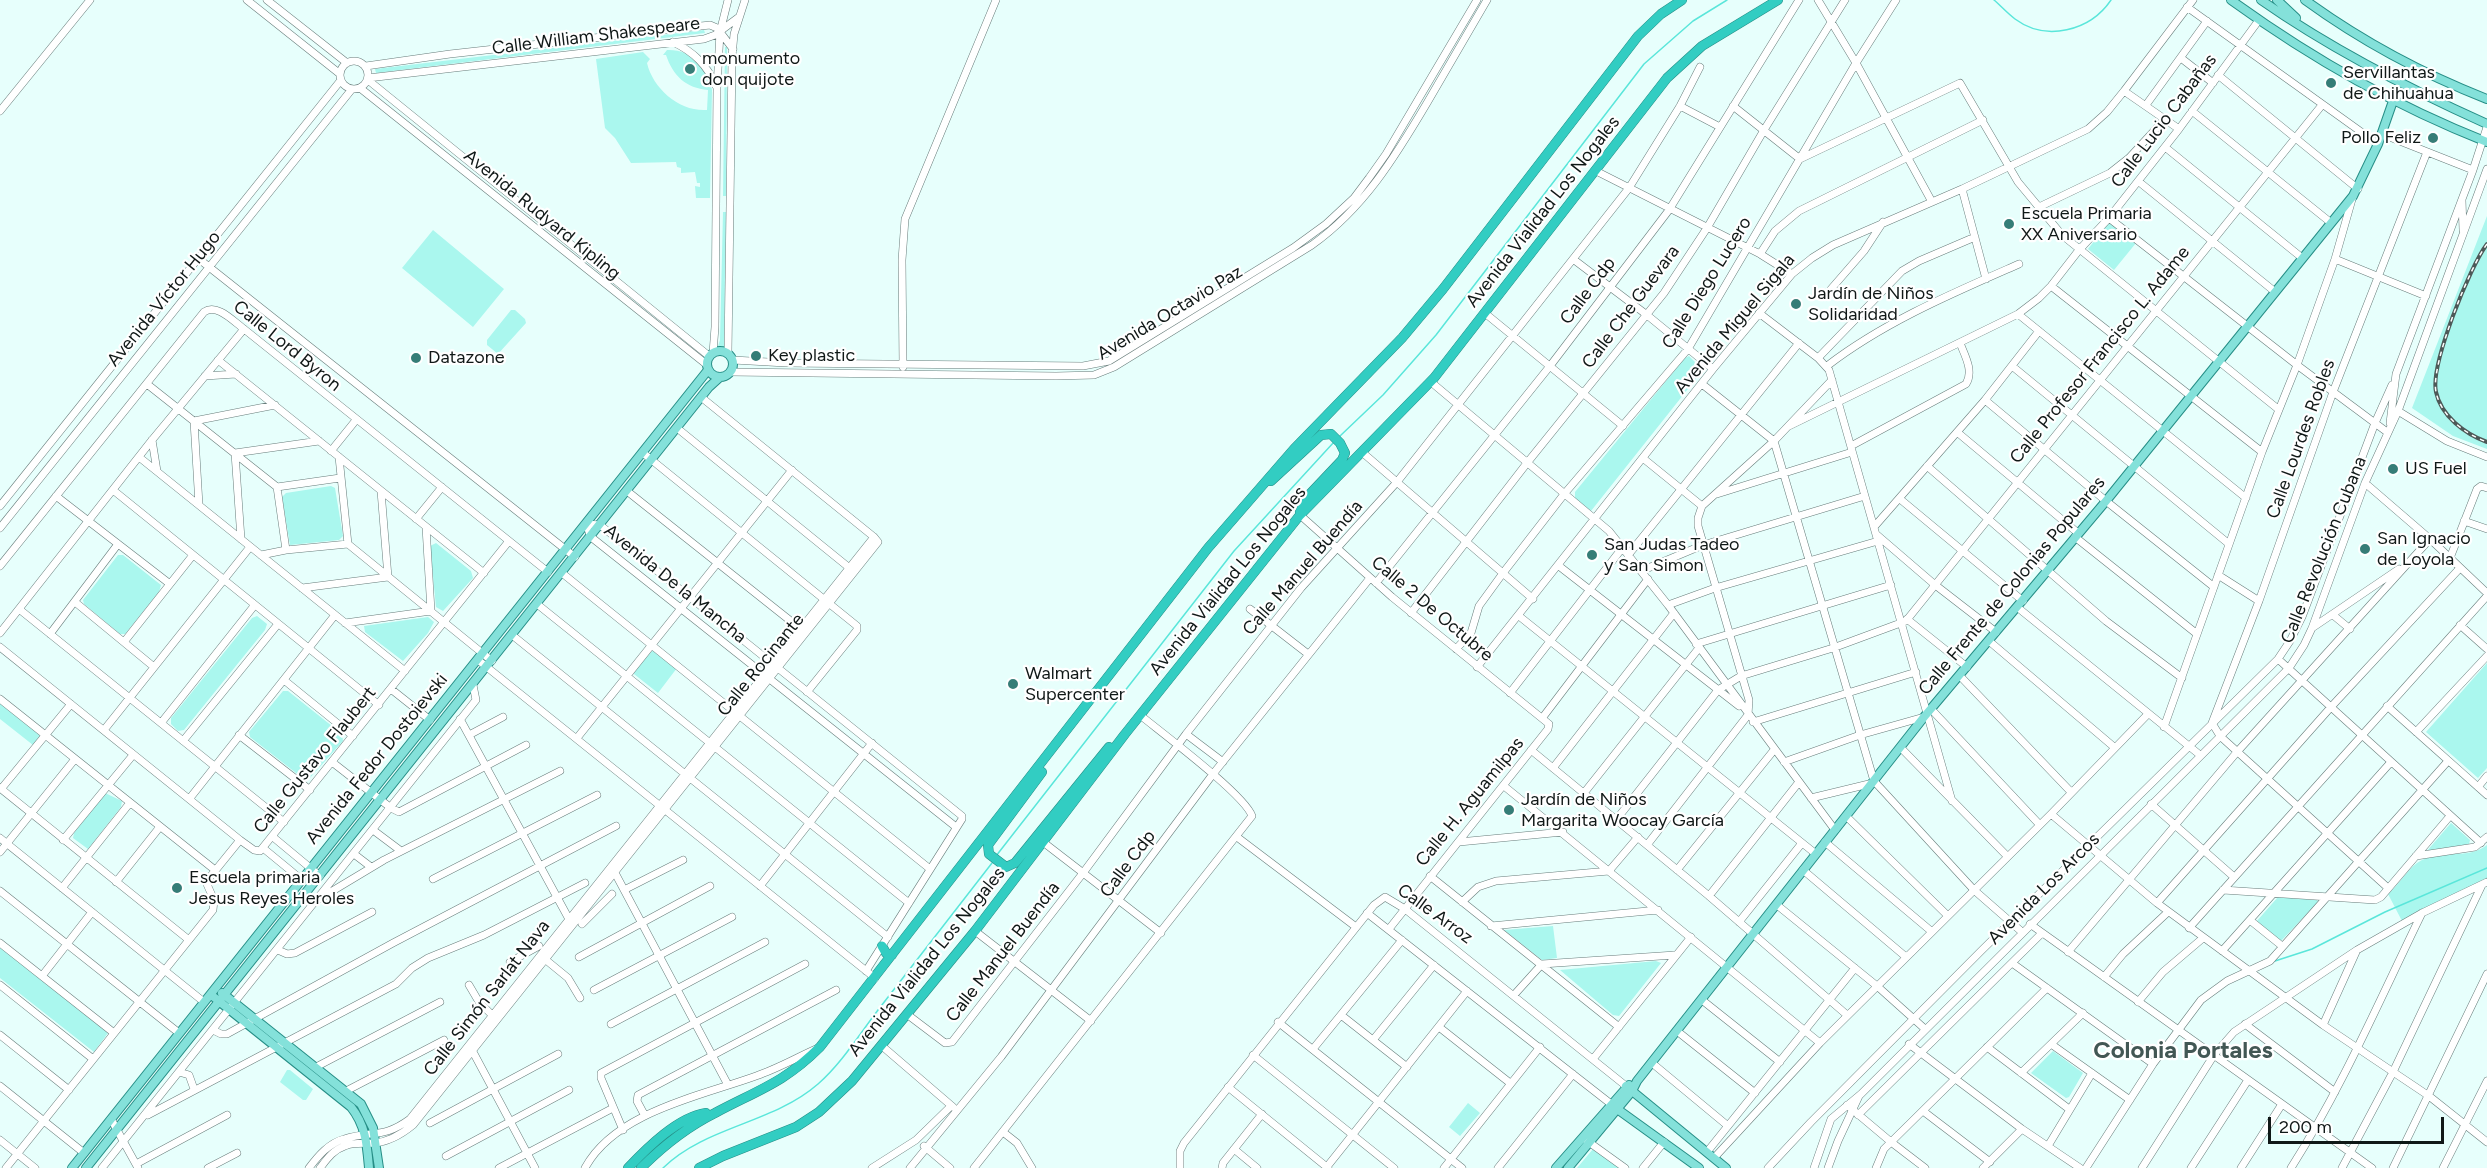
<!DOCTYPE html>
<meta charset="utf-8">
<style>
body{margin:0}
#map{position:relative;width:2487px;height:1168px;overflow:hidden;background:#e7fffc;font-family:Figtree,sans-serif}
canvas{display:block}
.scale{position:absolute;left:2268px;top:1117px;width:176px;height:27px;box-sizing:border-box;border:3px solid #101817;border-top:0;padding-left:8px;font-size:18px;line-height:21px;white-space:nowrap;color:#101817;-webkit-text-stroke:4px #fff;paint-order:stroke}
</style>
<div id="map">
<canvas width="2487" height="1168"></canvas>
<div class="scale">200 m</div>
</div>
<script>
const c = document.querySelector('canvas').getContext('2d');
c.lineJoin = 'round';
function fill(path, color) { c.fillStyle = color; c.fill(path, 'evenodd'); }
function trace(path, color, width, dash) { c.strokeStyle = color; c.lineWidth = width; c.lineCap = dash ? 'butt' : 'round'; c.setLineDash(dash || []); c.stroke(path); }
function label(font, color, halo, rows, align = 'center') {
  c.font = font + ' Figtree,sans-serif'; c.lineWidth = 4.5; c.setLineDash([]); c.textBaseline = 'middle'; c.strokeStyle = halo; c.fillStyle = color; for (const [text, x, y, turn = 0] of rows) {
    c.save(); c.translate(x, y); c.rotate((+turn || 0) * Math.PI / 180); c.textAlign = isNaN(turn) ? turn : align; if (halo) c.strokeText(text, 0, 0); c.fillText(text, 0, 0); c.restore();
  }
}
fill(new Path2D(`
 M704,30L705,33L376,73L375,69Z
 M725,47H727L726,196H723Z
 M667,50C691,49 709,67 712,90L710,198H696L695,186L700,187V183H697L695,172L681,173V168L677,167L676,162L631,163L615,138L605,128L596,59L643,52L650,59L647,63C653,89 680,112 707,110L708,90C686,88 673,76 666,55H663Z
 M723,212H726L724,341L726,350L717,349L720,340Z
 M2487,216V449L2453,436L2412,408Z
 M2109,222L2136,243L2114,270L2088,249Z
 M433,230L504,289L473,327L402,268Z
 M511,310H515L525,319L526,323L498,354L487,345V340Z
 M1689,356L1703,370L1591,511L1575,499V492L1685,358Z
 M331,486L335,488L343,536L339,540L290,545L282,497L286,493Z
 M436,543L471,571L473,578L443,611L436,607L430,546Z
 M118,555H123L161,585L159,592L125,634H120L84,604L83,600Z
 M257,616L267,624L265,630L184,730L178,731L171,724V718L252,618Z
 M428,617L434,622L428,633L403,661L365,632L364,626Z
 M654,649L677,668L658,693L634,674V671Z
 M2487,663V768L2478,778L2426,732Z
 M283,691H288L342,734L343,741L310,778L305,780L250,737L249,732Z
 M0,702L41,734L33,745L0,719Z
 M105,793L122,801L121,807L88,849L73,838L74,833Z
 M2451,823L2470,840L2469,844L2426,852Z
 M2487,845V882L2402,921L2388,894C2400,884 2408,867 2422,860C2442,849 2468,860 2487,845Z
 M2278,897L2317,900L2318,902L2280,942L2256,922Z
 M1553,926L1557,958L1542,960L1504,930Z
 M0,946L108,1033L94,1052L0,978Z
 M1656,961L1661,963L1619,1016L1613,1015L1560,970Z
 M2053,1051L2083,1073L2069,1097L2066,1098L2031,1073Z
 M287,1070H290L313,1089L306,1100H303L280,1082Z
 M1468,1103L1480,1113L1460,1136L1449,1127Z
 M1593,1149L1621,1168H1577Z`), '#aaf7ee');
trace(new Path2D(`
 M1994,0C2001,6 2007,13 2015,19C2046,42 2090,31 2111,0
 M1340,436L1383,395L1436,335L1644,64L1693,21L1727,0
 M996,856L1234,551L1334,442
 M2275,961L2312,949L2385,912L2487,868
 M663,1168C706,1126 772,1124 818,1084C841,1064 859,1035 878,1010C916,961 954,912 992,863`), '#5ae6da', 1.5);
const minor = new Path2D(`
 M247,0L340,74
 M267,0L347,63
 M1818,0L1856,63L1932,202
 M2187,7L2378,144
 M673,42C694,52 707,65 716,86
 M2181,58L2213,83
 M340 75a14 14 0 1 1 28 0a14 14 0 1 1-28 0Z
 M366,66L450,54L710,25L717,28L733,49
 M2218,75L2358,189
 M368,78L704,39L715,35L739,17
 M368,80L709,356
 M360,88L706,364
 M2124,91L2179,129
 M2146,105L2207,21
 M1680,106L1720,127
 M1733,106L1800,159L1960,83L2018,182L2062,235L2278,409
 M0,111L90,0
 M2192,111L2330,222
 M2382,134L2473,170
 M2165,147L2301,257
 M1596,171L1760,254L1792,274
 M2138,181L2274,291
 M1962,189L1986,279
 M2462,200L2463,230
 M2039,207L2110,173L2129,158L2165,119
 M2109,218L2297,365L2387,432
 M1760,254L1775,231L1799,211L1983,120
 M199,259L575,557
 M1573,259L1647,315L1713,369
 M2335,259L2426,296
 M2051,286L2262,452
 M1831,289L1864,251L1883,222
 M1759,313L1818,358L1829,370L1952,801
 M1486,314L1623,426
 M2018,314L2246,498
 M713,353L715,327L717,88L720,32L728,0
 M728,353L732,57L734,34L745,0
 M1818,358L1902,271L1919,261L1975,237
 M218,360L484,573
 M733,360L786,363L1083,366L1109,361L1293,248L1326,224L1354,198L1369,178L1386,154L1477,0
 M1827,366C1884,322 1953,293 2019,264
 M2012,366L2229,544
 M903,367L902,260L905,219L996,0
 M730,372L1056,376L1094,375L1114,367L1312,245C1364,208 1395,157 1427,103C1447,69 1467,34 1487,0
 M205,376L236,374
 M1431,382L1609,531L1668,605L1835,830
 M147,384L277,487L286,550
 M1702,384L1774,441L1874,781L1974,890L2022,932
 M1985,400L2106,501L2214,587
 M2398,411L2447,441L2487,457
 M2390,423L2396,374L2473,170L2487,127
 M1789,426L2018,314L2039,298L2051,286L2079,250L2109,218L2179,129L2259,20
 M677,428L852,570
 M1957,432L2078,533
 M152,440L157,471
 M1851,446L1966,384C1974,371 1965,356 1960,343
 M331,451L356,420
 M643,453L857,626V630L807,692
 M1363,453L1533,599
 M139,457L405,671
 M339,457L348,544L492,661
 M1644,459L1702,506L1698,518V526L1749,700L1748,715
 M1927,466L2106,621L2182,678
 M2365,483L2430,539L2487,593
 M277,487L340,478
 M113,490L379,705
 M627,491L802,630
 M1717,494L1852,452
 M56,496L170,584
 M1900,499L2023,601
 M199,505L194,421L275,405
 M0,506L341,80
 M1702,506L1774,441L1832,380
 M1300,515L1392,597L1549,724L1548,729L1389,929
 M416,519L442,487
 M2464,521L2487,529
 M1874,527L1985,400L2039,331
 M0,528L352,89
 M1877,535L1934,584L1996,632
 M2075,537L2197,634
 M241,539L235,453L319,441
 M1629,554L1799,343
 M261,555L286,550L348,544
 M2450,558L2477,489L2481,486L2487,488
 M0,566L204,312C217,303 233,321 244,329L548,572
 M1559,566L1739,706
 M1641,571L1703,545L1865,496
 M562,573L930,869
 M2218,575L2259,601
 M1376,583L1550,366L1669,210L1799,0
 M302,588L388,577L381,491
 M75,602L154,667
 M537,604L909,903
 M1668,605L1715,588L1878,541
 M2017,607L2200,755
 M19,609L284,822
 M1250,609L1308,654
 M1411,613L1527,463L1664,293L1707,228L1764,130L1845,0
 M2333,615L2350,629
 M1519,616L1816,854
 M1907,619L1967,667
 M345,623L431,611L426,527
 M2460,625L2487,649
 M2312,628L2399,569
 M0,633L152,440L244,329
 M50,634L118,544
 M512,635L888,937
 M1989,641L2114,747
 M124,642L193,555
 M1696,644L1891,585
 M0,647L240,840L254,850L260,851L509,541
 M1456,649L1471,633L1479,606L1503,573L1565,493L1688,349L1856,63L1896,0
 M2278,659L2290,641L2302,617L2375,423L2392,385
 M478,660L875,978
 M1477,667L1713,369L1792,274L1812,258L1833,245L1962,189L2088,129L2107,112L2124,91L2193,0
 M1960,676L2071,792
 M284,680L353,736
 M391,689L430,720
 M1510,693L1623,547
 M0,699L215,870
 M2387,706L2487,795
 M1931,709L2039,824
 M1543,717L1648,579
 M460,719L570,921
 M1753,722L1916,672
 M161,723L254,606
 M2164,727L2262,452L2297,365L2335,259L2353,196
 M104,730L250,547
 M2416,732L2487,656
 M1186,734L1223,762
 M239,735L310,790
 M469,735L503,717
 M577,738L792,470
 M183,741L278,624
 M1901,748L2007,856
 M1531,750L1709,896L1847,1015
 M332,762L391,808L399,812L526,745
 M1784,762L1860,735L1924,717
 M1553,768L1674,613
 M1504,786L1820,1043
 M2478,787L2487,776
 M0,788L189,940
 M1,789L71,704
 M1584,793L1699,648
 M190,798L335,615
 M1811,798L1873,783
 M2151,804L2234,877
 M2051,814L2157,903L2323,1025L2429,1096L2487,1142
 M1846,816L1947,915
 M1616,820L1718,690L1741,676L1833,648L1906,621L2322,105
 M373,830L401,851
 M273,837L320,876
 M1237,837L1356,927
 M0,838L204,1002
 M63,840L133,755
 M1043,842L1161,933
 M1459,842L1563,832
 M1825,842L1931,931
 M1647,845L1748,715
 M263,848L302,880
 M0,852L75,759
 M354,854L371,867
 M2416,856L2475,847L2487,837
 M1677,870L1774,750
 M1803,870L1906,957
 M614,871L728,1085
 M1430,876L1619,1027
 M433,879L597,795
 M116,882L159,828
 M760,886L872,743
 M62,888L129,804
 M2388,888L2220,736L2212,723L2259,601L2333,392L2427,152
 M624,890L683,860
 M2223,890L2375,900L2381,897L2450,816
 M0,891L179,1033
 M1709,896L1799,782
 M319,899L384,860L560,771
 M1462,902L1478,887L1496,881L1609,871L1638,837
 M2157,903L2331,707L2460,568
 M1777,905L1877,986L1925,1029
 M1367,913L1611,1104
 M2251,921L2282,946
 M1739,922L1802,843
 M582,924L612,894
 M2030,924L2372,1168
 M1491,926L1658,910
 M2189,928L2487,596
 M975,931L1091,1021
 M0,943L114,1033
 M278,950L287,954L295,953L372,912
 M2222,951L2391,762
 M2068,952L2237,752L2430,539
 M579,957L710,886
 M546,960L568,978L580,998
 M510,962L539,946
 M2012,963L2153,1064
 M866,971L962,819V816L600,525L586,524L591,537L956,827
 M42,976L92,912
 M2104,977L2123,954L2168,912
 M0,985L93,1059
 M469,985L479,1002L493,1016
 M594,990L732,917
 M1514,995L1542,964L1675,955
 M1702,1000L1780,1062
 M2138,1002L2163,972L2203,938
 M908,1015L945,1043L952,1042L1083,873L1186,734L1301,588L1397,482L1629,188L1680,106L1700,67
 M1341,1015L1407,1067
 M1278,1022L1462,1168
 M611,1024L765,942
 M2245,1024L2335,1092
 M2323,1025L2356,952
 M1439,1027L1510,1083
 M213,1030L221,1034H227L393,943L616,826
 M1677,1031L1755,1093
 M0,1035L69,1090
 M1373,1040L1434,965
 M1909,1044L2022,1129L2080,1168
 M2051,1044L2130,1100
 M882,1046L953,1107
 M1987,1047L2069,1109
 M1313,1049L1402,940
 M472,1050L535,1168
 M1253,1055L1394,1168
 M1593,1059L1691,937
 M1652,1063L1728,1126
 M316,1067L440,1002
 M179,1072L189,1075L194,1089
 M2021,1073L2083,1013
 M0,1086L84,1153
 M1228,1087L1328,1168
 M346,1091L444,1040
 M1847,1105L1891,1142L1925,1168
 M1923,1111L1990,1162
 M148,1115L396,984L412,968L428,958L484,935L585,883
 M1858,1115L2042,933
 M645,1116L637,1101L638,1095L836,990
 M111,1119L138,1168
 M430,1123L558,1054
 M623,1130L601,1078V1073L805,964
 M1003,1132L1017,1143L1032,1168
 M0,1140L35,1168
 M1586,1140L1625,1168
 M924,1146L950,1168
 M2048,1146L2092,1073
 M1234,1149L1257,1168
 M1707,1152L1855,968
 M446,1156L569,1090
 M1714,1158L1820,1043L2051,814L2148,714
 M136,1164L227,1115
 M6,1168L213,910L214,900L206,882L240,840
 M102,1168L476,700L473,685
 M208,1168L237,1153
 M309,1168C318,1156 329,1143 344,1139C373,1130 383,1139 410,1119L874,537
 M320,1168C327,1159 333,1150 345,1146C353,1142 365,1144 374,1143C388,1142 402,1134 413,1125L878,542L874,537L701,397
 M499,1168L613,1108
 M585,1168C615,1112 701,1096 756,1076C777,1069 796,1058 816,1049
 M872,1168L916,1140L951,1106
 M910,1168L1001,1057L1213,774L1370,578
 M974,1168L1252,816C1245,795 1162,733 1140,715
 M1180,1168V1151L1184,1143L1374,905L1385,897L1405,909L1626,1086
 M1222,1168L1223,1163L1262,1114
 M1326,1168L1467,991
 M1444,1168L1540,1047
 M1498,1168L1573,1074
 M1643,1168L1664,1142
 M1768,1168L1811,1122L1981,951L2278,659L2481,843
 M1814,1168L1831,1119L1861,1094L2289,668L2304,645L2312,628L2365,483L2398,411L2487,169
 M1828,1168L1838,1141L1859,1096
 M1876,1168L1884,1149L2047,988
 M1983,1168L2022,1129
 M2086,1168L2153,1064L2201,1000L2227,981L2270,961L2448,761
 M2142,1168L2214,1055L2234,1032L2357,950L2422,913L2487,882
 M2191,1168L2248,1080
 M2241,1168L2282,1104
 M2291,1168C2342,1088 2380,999 2422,913
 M2342,1168L2393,1072L2482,885
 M2393,1168L2487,974
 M2443,1168L2487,1081`);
const major = new Path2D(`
 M2231,0C2311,58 2395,106 2487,142
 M2261,0C2331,49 2409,89 2487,124
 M2277,0L2296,18
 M2305,0C2360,40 2423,74 2487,99
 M707 364a13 13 0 1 1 26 0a13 13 0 1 1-26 0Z
 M222,993L361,1104L373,1128L379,1168
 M215,998L351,1107C366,1126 367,1145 369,1168
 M1626,1086L1726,1168
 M1613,1106L1699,1168
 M72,1168L708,370
 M86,1168L709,387L720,377
 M1556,1168L1629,1085
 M1568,1168L1632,1091L1637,1081L1924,717L2106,501L2353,196L2378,144L2393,101`);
const highway = new Path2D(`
 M1271,481L1321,435L1331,434L1340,443L1345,453L1342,460L1308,496L1300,512
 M1042,772L988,845L989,854L1006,867L1015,863L1109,747
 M882,946L886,953L892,955
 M628,1168C647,1148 678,1117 706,1113
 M641,1168C663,1146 687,1127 715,1113C758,1090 784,1083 820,1047L1208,548L1294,449L1402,338L1443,289L1638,36L1661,14L1682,0
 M699,1168L723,1156L796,1127L819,1112L852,1081L975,931L1125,734L1300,515L1434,378L1667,78L1702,46L1778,0`);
trace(minor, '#687d7b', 8);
trace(major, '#268e86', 10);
trace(highway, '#268e86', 10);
trace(minor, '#fff', 7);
trace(major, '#84e1da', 8);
trace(highway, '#32cdc2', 9);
const rail = new Path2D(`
 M2487,244C2470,266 2430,365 2436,392C2441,416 2465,434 2487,442`);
trace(rail, '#4d5958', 4);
trace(rail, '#fff', 1.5, [4.5]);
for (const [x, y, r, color] of [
 [690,69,6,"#367d77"],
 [2331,83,6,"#367d77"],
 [2433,138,6,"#367d77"],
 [2009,224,6,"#367d77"],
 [1796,304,6,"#367d77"],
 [756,356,6,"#367d77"],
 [416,358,6,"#367d77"],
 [2393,469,6,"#367d77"],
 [2365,549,6,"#367d77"],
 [1592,555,6,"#367d77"],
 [1013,684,6,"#367d77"],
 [1509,810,6,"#367d77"],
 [177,888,6,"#367d77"]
]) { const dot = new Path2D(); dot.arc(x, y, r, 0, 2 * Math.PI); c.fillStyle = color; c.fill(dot); trace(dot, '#fff', 2); }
label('18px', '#101817', '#fff', [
 ["Calle William Shakespeare",596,36,-7],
 ["Calle Lucio Cabañas",2164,121,-53],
 ["Avenida Vialidad Los Nogales",1543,212,-52],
 ["Avenida Rudyard Kipling",542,215,39],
 ["Calle Diego Lucero",1707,283,-58],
 ["Calle Cdp",1588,291,-53],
 ["Avenida Víctor Hugo",164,299,-51],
 ["Calle Che Guevara",1631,307,-53],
 ["Avenida Octavio Paz",1170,313,-31],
 ["Avenida Miguel Sigala",1735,324,-50],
 ["Calle Lord Byron",287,346,39],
 ["Calle Profesor Francisco L. Adame",2100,355,-51],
 ["Calle Lourdes Robles",2301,439,-70],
 ["Calle Revolución Cubana",2324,550,-68],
 ["Calle Manuel Buendía",1303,568,-49],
 ["Avenida Vialidad Los Nogales",1228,581,-51],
 ["Avenida De la Mancha",675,584,39],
 ["Calle Frente de Colonias Populares",2012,586,-50],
 ["Calle 2 De Octubre",1432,609,40],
 ["Calle Rocinante",761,665,-51],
 ["Avenida Fedor Dostoievski",377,759,-51],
 ["Calle Gustavo Flaubert",315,760,-51],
 ["Calle H. Aguamilpas",1470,802,-51],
 ["Calle Cdp",1128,864,-53],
 ["Avenida Los Arcos",2044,889,-45],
 ["Calle Arroz",1435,914,36],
 ["Calle Manuel Buendía",1003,952,-52],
 ["Avenida Vialidad Los Nogales",927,962,-51],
 ["Calle Simón Sarlat Nava",487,998,-52]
]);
label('18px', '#101817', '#fff', [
 ["monumento",702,59],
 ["don quijote",702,80],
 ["Servillantas",2343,73],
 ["de Chihuahua",2343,94],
 ["Pollo Feliz",2421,138,"right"],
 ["Escuela Primaria",2021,214],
 ["XX Aniversario",2021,235],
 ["Jardín de Niños",1808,294],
 ["Solidaridad",1808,315],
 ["Key plastic",768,356],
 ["Datazone",428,358],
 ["US Fuel",2405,469],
 ["San Ignacio",2377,539],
 ["de Loyola",2377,560],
 ["San Judas Tadeo",1604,545],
 ["y San Simon",1604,566],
 ["Walmart",1025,674],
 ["Supercenter",1025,695],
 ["Jardín de Niños",1521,800],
 ["Margarita Woocay García",1521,821],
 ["Escuela primaria",189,878],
 ["Jesus Reyes Heroles",189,899]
], 'left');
label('bold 24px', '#425754', '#fff', [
 ["Colonia Portales",2183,1051]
]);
</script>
